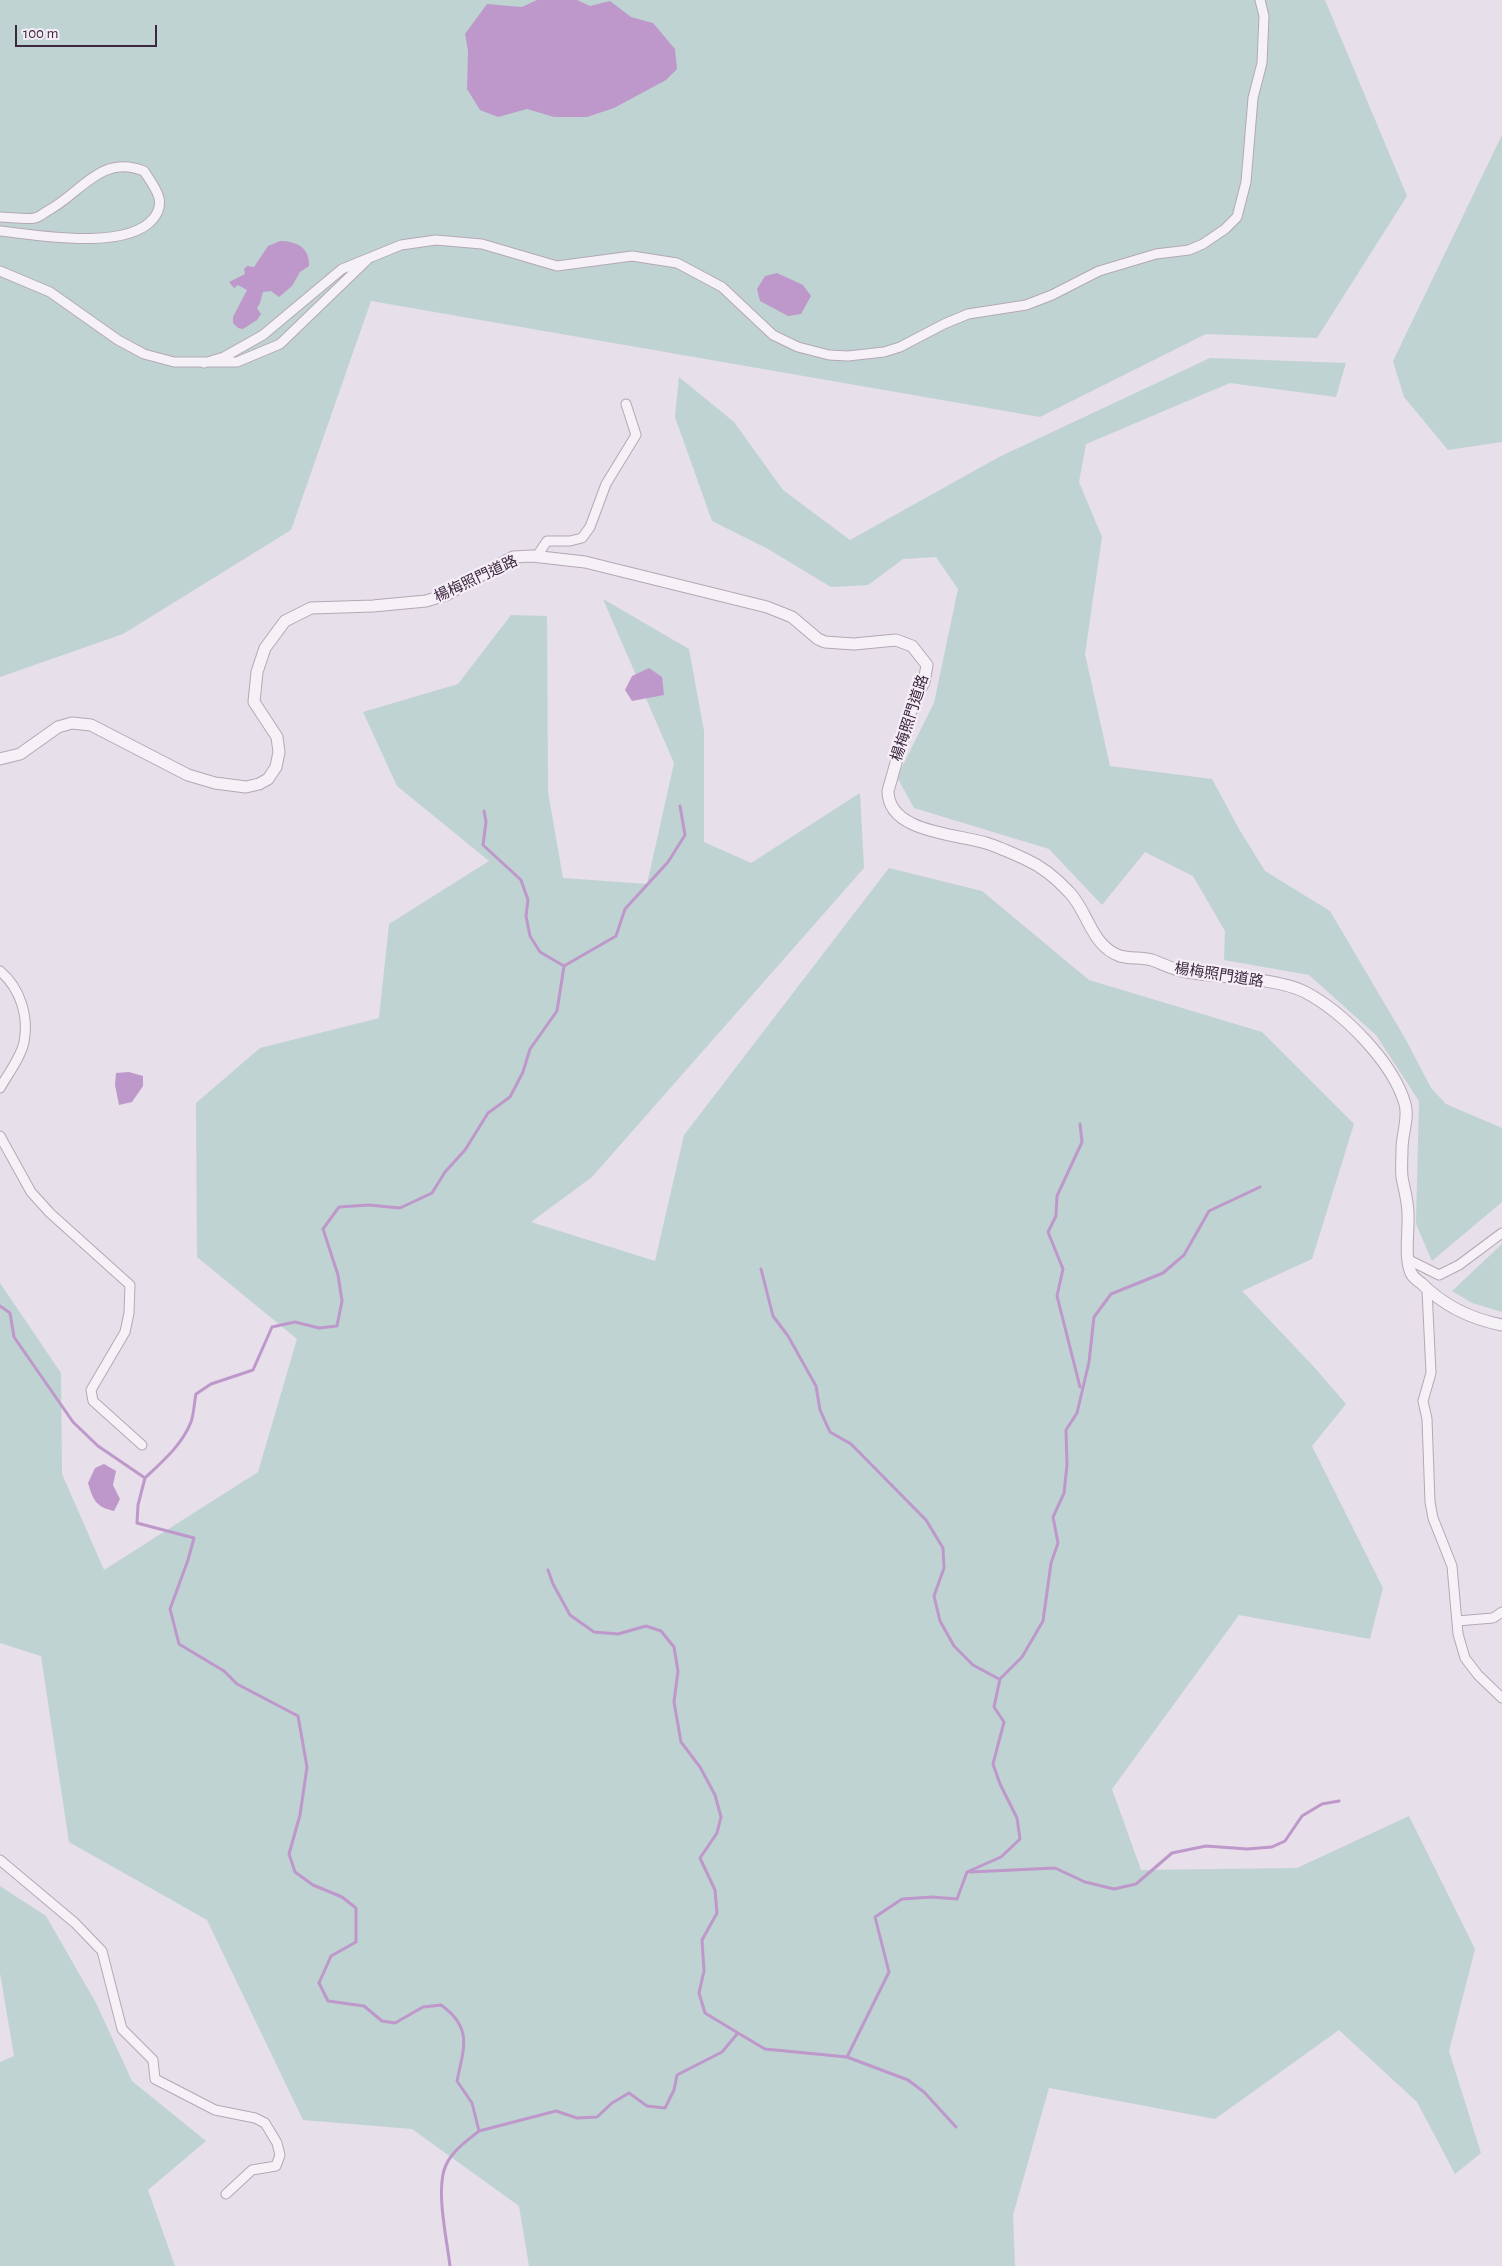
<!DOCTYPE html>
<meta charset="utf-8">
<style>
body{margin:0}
#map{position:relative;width:1502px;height:2266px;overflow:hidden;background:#e7dfe9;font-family:"Alegreya Sans",sans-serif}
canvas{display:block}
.scale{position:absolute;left:15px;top:25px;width:142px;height:22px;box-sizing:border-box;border:2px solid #3d2740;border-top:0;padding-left:6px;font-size:15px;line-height:18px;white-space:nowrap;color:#3d2740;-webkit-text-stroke:4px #f5eef6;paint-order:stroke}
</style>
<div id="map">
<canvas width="1502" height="2266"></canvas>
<div class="scale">100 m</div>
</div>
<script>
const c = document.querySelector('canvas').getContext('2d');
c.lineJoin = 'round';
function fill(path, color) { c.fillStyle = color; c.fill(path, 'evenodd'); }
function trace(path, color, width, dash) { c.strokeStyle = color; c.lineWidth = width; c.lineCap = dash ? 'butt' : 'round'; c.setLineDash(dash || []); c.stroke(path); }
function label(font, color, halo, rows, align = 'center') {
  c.font = font + ' "Alegreya Sans","Noto Sans TC",sans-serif'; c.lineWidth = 4.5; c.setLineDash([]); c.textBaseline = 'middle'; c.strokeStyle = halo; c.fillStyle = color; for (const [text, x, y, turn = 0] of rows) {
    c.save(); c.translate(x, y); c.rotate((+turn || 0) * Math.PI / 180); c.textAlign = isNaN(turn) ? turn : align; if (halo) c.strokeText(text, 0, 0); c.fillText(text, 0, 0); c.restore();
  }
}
fill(new Path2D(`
 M0,0H1325L1407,196L1317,338L1206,334L1040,417L371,301L291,530L123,634L0,677Z
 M1502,135V442L1448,450L1404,397L1393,361Z
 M1210,358L1346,363L1336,397L1230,383L1086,444L1079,482L1102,537L1085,654L1110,766L1212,779L1239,829L1265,871L1330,911L1406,1040L1431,1088L1446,1104L1502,1128V1202L1432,1261L1416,1224L1419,1101L1376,1035L1309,975L1224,960L1225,931L1193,876L1145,852L1102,905L1049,849L914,808L897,777L934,703L958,589L936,557L903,559L868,585L831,587L768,549L712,521L675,417L679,377L734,422L783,490L850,540L999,457Z
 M603,599L689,649L704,731V842L751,863L860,793L864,868L592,1177L531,1222L655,1261L684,1135L889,868L982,891L1089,980L1262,1032L1354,1124L1312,1259L1242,1291L1315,1368L1346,1404L1312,1446L1383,1588L1370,1639L1239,1615L1112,1789L1141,1870L1297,1868L1409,1816L1475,1949L1449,2051L1481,2153L1455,2174L1417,2102L1339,2030L1215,2119L1049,2088L1013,2215L1015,2266H529L519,2206L412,2129L303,2120L207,1920L69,1842L41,1656L0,1643V1283L61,1373L62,1474L104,1570L258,1472L297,1339L197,1257L196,1103L260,1048L379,1018L389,924L489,861L397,786L363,712L458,684L511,615L547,616L548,792L563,878L647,884L674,763Z
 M1502,1244V1312L1472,1303L1452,1291Z
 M0,1886L46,1916L96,2003L132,2081L206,2141L148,2190L175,2266H0V2062L14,2056L0,1973Z`), '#bfd3d3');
fill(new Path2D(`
 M537,0H577L590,6L610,1L631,17L653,23L675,49L677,69L666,80L614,108L587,117H554L527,109L498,117L480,110L467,89L468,51L465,34L487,4L522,7Z
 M280,241C297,241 310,248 309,266L300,272L292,286L279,297L271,291L263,292L260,303L257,308L261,314L257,320L243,329L238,328L233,323V317L247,290L238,285L234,288L229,282L245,274L244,269L247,266L254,267L268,246Z
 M777,273L803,285L811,296L801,314L788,316L760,301L757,289L765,276Z
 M649,668L662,677L664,695L632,701L625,690L632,676Z
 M129,1072L143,1076V1086L132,1102L119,1105L115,1085L116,1073Z
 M104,1464L116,1471L113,1485L120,1499L114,1511C96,1507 93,1500 88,1483L95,1468Z`), '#be98ca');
trace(new Path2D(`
 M484,811L486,822L483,845L521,880L528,900L526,916L530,936L540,952L564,966
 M1080,1124L1082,1142L1057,1196L1056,1216L1048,1232L1063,1269L1057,1296L1080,1387
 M761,1269L773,1316L788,1336L816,1386L820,1410L830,1432L851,1444L926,1520L943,1548L944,1568L934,1596L940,1621L954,1646L973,1665L999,1679
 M0,1306L10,1313L14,1337L73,1422L98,1446L145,1478L138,1505L137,1523L194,1538L188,1560L170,1609L179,1644L224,1671L237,1684L298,1716L307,1767L300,1815L289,1854L295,1872L313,1885L342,1897L356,1908V1942L331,1956L319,1983L328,2001L364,2006L382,2021L395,2023L423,2007L441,2005C473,2028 464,2047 457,2081L472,2103L479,2131C467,2141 453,2150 446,2165C435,2188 447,2240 450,2266
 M145,1478C162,1462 182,1445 191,1422C194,1414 194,1403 196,1394L211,1384L253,1370L272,1327L295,1322L319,1328L337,1326L342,1301L338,1275L323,1229L339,1207L369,1205L400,1208L432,1193L445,1172L465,1150L488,1113L510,1097L523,1072L530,1049L557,1011L564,966L616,936L625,909L668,862L685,835L680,806
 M548,1570L553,1584L570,1615L594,1632L618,1634L646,1626L661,1631L674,1647L678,1671L674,1702L681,1742L700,1767L715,1795L721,1817L717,1833L700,1858L715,1890L717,1913L702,1940L704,1971L699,1993L705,2013L738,2033
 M970,1872L1055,1868L1085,1882L1114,1889L1136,1884L1172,1853L1206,1846L1247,1849L1272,1847L1285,1841L1302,1816L1322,1804L1339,1801
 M847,2057L908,2080L924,2092L956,2127
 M479,2131L556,2111L577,2118L597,2117L612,2103L629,2093L647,2106L665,2108L674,2090L677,2075L722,2052L738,2033L765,2049L847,2057L889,1972L875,1917L902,1899L932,1897L957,1899L967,1872L1001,1857L1020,1839L1017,1818L1000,1784L993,1764L1004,1722L994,1707L1000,1679L1022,1657L1043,1621L1051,1563L1058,1543L1053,1517L1064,1493L1067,1465L1066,1430L1077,1413L1089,1362L1094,1317L1111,1294L1163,1273L1184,1255L1209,1211L1260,1187`), '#be98ca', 3);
const minor = new Path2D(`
 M0,217C10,217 25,220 35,218C40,217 45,212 49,210C82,192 101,154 144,171C149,179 157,189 159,198C161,207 158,213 153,219C126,251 38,235 0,231
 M0,271L50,292L118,340L144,354L174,362H237L280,344L367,260
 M204,363L224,357L263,335L342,269L401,245L436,240L482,244L557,266L632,256L677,263L722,287L773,335L798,347L829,355L848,356L884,352L900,347L944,324L968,314L1026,305L1052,295L1099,271L1156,254L1189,250L1203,244L1225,229L1237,217L1246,182L1253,98L1262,63L1264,16L1260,0
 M537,556L547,541H570L582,538L590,527L606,484L636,435L626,404
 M0,971C20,988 29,1016 24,1042C21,1057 8,1074 0,1088
 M0,1136L31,1192L50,1213L130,1285L129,1313L125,1332L91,1390L93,1401L142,1445
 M1409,1260L1439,1275L1459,1265L1502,1233
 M1427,1290L1431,1373L1423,1401L1427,1419L1430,1502L1433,1518L1452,1566L1458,1634L1465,1658L1478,1675L1502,1698
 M1457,1621L1493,1618L1502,1612
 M0,1860L75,1923L102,1951L122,2029L153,2060L155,2079L215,2110L255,2118L265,2123L277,2143L280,2155L276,2166L252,2170L226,2194`);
const tertiary = new Path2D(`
 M0,759L20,754L58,727L72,723L91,725L188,775L215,783L246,787L259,784L268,779L276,767L279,752L277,737L254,702L257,672L265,648L285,621L311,608L373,606L426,601L446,595L513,557L532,556L585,562L767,607L792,617L818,639L825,642L854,644L896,640L912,646L927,665L924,682L913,703L888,791C888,833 958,834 986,843C999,847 1012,853 1025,859C1041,866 1057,879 1069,892C1088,911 1091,946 1120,956C1130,959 1141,957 1152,960C1163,964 1174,970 1187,972C1220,978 1275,977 1305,992C1343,1012 1393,1062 1405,1104C1409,1118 1402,1134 1402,1149C1402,1159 1401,1168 1402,1177C1404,1189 1408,1201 1408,1214C1409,1231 1404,1257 1411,1273C1413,1277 1418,1281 1421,1283C1444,1306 1471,1319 1502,1325`);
trace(minor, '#b4a8b6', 11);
trace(tertiary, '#b4a8b6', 13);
trace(minor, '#f6f1f7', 9);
trace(tertiary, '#f6f1f7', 11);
label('15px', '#3d2740', '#f5eef6', [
 ["楊梅照門道路",476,579,-25],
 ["楊梅照門道路",910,718,-72],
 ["楊梅照門道路",1219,975,9]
]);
</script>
